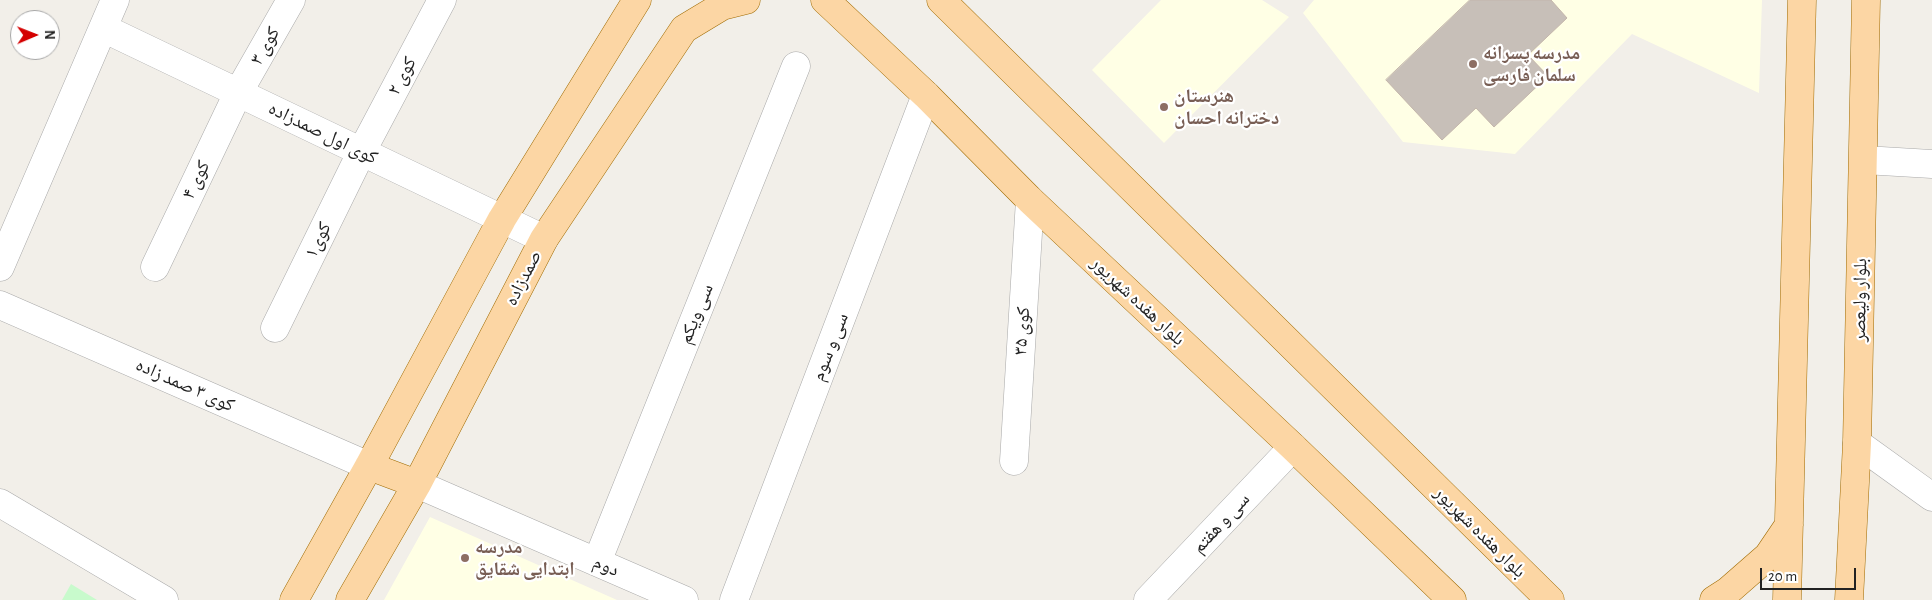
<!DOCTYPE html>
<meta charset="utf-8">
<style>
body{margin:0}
#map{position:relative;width:1932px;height:600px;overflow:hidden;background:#f2efe9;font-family:"Alegreya Sans",sans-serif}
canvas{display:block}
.north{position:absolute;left:10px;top:10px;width:50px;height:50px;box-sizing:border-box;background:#fff;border:1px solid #a7a7a7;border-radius:50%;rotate:89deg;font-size:14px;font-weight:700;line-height:20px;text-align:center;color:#222}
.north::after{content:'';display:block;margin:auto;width:18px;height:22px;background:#d40000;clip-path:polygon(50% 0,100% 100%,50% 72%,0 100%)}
.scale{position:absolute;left:1760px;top:568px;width:96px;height:22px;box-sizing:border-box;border:2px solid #222;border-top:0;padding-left:6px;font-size:15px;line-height:18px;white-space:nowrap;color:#222;-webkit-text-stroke:4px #fff;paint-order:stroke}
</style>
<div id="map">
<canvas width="1932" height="600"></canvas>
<div class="north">N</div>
<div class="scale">20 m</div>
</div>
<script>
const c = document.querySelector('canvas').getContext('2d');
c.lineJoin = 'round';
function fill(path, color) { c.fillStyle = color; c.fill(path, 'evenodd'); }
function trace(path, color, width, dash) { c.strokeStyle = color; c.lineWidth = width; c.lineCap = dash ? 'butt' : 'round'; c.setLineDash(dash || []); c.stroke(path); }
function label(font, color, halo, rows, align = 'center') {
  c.font = font + ' "Alegreya Sans","Noto Naskh Arabic",sans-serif'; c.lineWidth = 4.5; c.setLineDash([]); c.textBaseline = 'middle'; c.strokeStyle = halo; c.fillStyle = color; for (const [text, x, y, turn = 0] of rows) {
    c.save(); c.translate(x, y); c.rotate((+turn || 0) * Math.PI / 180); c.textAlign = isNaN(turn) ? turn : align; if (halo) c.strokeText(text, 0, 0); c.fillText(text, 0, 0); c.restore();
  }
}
fill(new Path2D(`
 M1161,0H1262L1289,17L1164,143L1092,70Z
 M1314,0H1762L1759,93L1632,34L1515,154L1403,142L1303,13Z
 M430,517L617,600H384Z`), '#ffffe5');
fill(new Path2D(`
 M71,584L97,600H62Z`), '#c8facc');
const building = new Path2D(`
 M1470,0H1551L1567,18L1528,55L1548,76L1494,127L1476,108L1442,140L1386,80Z`);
fill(building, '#c7bfb8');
trace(building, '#c4b6ab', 1);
const minor = new Path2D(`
 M103,28L544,239
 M1864,160L1932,164
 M0,267L115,0
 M155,267L238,93L291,0
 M0,305L369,466
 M275,328L362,151L442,0
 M1857,443L1932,497
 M1014,461L1030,200
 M417,484L684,600
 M0,503L164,600
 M597,562L796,66
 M734,600L926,95
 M1148,600L1293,447`);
const major = new Path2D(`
 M825,0L926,95L1030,200L1293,447L1452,600
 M941,0L1550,600
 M369,466L417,484
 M294,600L369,466L502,219L637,0
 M350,600L417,484L544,239L684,29L722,6L746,0
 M1714,600L1728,591L1768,556L1789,525
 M1787,600L1802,0
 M1849,600L1857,443L1866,0`);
trace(minor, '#a9a9a9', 29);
trace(major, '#a06b00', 29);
trace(minor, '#fff', 28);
trace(major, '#fcd6a4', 28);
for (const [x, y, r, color] of [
 [1473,64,5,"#8d6e63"],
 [1164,107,5,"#8d6e63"],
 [465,558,5,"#8d6e63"]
]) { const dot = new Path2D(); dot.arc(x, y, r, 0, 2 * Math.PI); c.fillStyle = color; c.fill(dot); trace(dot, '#fff', 2); }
label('19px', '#222', '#fff', [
 ["کوی ۳",265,46,-60],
 ["کوی ۲",402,76,-62],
 ["کوی اول صمدزاده",323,133,26],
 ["کوی ۴",196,180,-64],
 ["کوی۱",318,240,-64],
 ["صمدزاده",523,278,-63],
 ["بلوار ولیعصر",1860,300,-89],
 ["بلوار هفده شهریور",1138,301,43],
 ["سی ویکم",696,314,-68],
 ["کوی ۳۵",1022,331,-86],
 ["سی و سوم",830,347,-69],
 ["کوی ۳ صمد زاده",185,385,24],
 ["سی و هفتم",1221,523,-47],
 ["بلوار هفده شهریور",1480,532,45],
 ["دوم",606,566,23]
]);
label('bold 19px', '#785e54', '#fff', [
 ["مدرسه پسرانه",1483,53],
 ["سلمان فارسی",1483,75],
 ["هنرستان",1174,96],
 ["دخترانه احسان",1174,118],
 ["مدرسه",475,547],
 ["ابتدایی شقایق",475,569]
], 'left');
</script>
